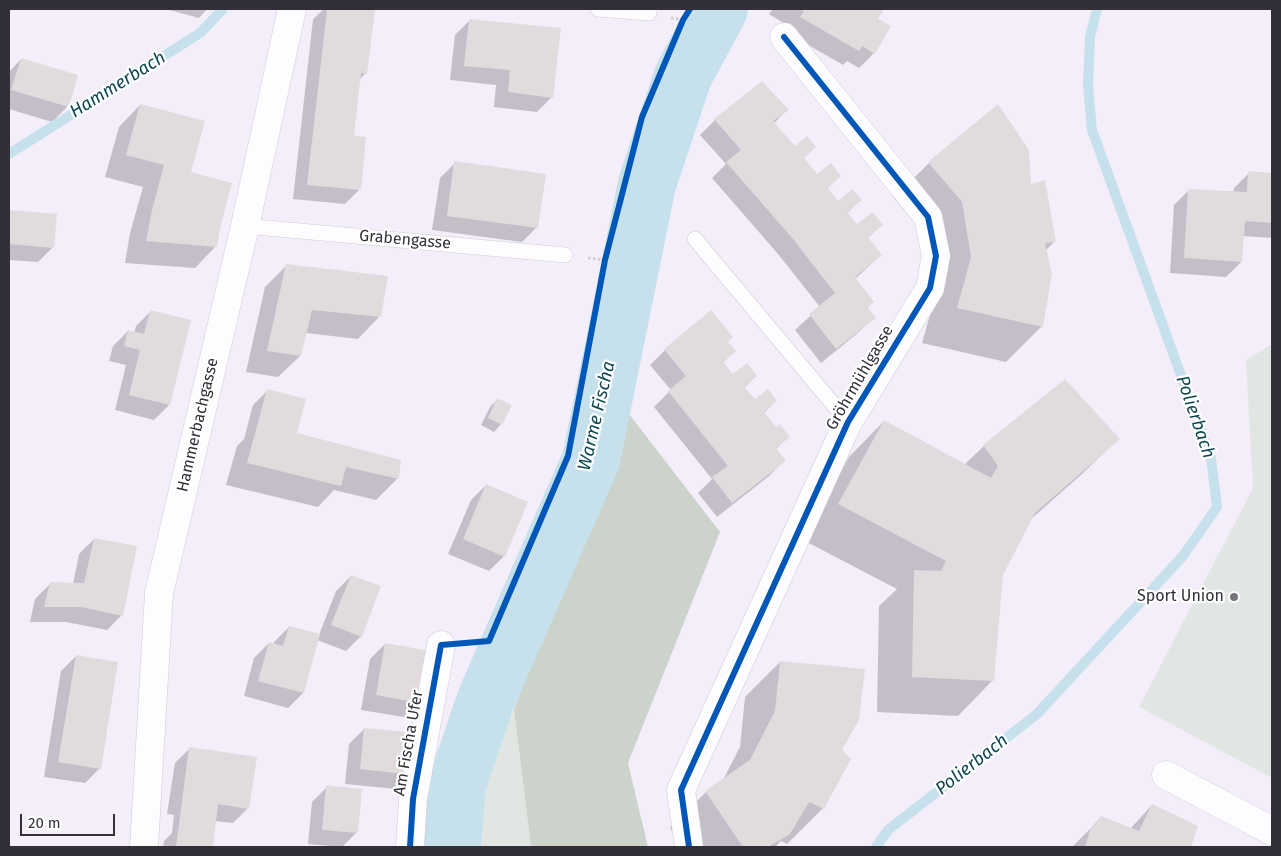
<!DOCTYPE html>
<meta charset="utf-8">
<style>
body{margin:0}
#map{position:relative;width:1281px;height:856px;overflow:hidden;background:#f4eefa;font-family:"Fira Sans",sans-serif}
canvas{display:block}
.frame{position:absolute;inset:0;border:10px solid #332f38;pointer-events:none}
.scale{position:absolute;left:20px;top:814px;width:95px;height:22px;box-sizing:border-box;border:2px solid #332f38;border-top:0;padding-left:6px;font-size:15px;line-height:18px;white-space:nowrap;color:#332f38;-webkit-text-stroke:4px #fff;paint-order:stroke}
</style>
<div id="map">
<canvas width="1281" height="856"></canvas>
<div class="frame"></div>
<div class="scale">20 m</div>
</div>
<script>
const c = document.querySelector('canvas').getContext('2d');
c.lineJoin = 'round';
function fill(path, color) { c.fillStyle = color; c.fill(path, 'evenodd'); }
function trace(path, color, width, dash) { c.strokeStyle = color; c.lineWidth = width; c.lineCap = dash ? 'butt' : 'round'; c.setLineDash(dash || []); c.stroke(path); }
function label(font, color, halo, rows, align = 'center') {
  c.font = font + ' "Fira Sans",sans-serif'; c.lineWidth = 4.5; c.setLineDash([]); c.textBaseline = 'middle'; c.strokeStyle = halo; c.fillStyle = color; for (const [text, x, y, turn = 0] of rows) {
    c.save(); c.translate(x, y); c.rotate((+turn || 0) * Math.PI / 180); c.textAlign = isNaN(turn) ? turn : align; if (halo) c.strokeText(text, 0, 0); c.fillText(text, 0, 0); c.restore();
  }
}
fill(new Path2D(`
 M1272,344V778L1139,707L1253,488L1246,360Z
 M514,709L531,847H468L475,794Z`), '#e1e6e2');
fill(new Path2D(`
 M629,414L720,532L628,763L648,847H531L514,709Z`), '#cbd3ca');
fill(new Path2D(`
 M166,9H207L199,18Z
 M324,9H373L366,73L359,80L353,137L360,189L345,204L293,199L313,19Z
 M773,9H882L876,19L874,53L859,68L847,61L843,65L786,32L790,27L769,14Z
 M470,20L552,97L537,112L494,107L496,85L450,80L455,35Z
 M21,59L77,76L67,107L52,122L9,109V72Z
 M762,83L787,110L774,123L838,202L860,200L847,213L857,225L882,224L867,239L881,255L855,279L866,308L874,318L859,332L821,363L795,330L820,307L778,254L712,178L726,164L700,135L715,120Z
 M140,105L190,173L220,224L216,246L195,268L125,263L130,233L143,187L105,177L119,127Z
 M998,106L1055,241L1046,250L1051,274L1041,327L1006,362L922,343L936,294L927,238L894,198L929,163Z
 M455,163L537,227L522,242L432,230L440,178Z
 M1249,173L1272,174V238L1243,236L1241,262L1226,277L1170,273L1174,205L1189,190L1233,193L1234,188Z
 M9,211L55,215L53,247L38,262L9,260Z
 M287,265L379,317L358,339L306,333L300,356L278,377L246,372L265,287Z
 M151,311L169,405L154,420L115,410L126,365L109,361L113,346L128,331L134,333L136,326Z
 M711,312L727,342L734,351L723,363L733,375L756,376L744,388L754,401H776L764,413L776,429L789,436L775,450L784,461L769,476L717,517L698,493L712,479L654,407L671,390L650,365L665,350Z
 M1065,380L1118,439L1082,474L1030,520L1002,574L993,680L958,716L877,712L879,606L897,589L803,540L849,457L884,421L964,465L984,446Z
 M268,390L295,434L398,478L376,500L334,490L318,507L226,485L237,446L244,439L253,405Z
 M498,399L501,424L494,432L481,425L490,407Z
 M486,485L504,556L489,571L448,554L471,500Z
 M94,539L122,615L107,630L66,622H30L35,599L50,584H73L79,554Z
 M351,576L361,636L346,651L317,640L303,693L288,708L244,696L254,658L269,643L273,645L274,642L289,627L319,635L336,591Z
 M385,644L419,702L404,717L361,710L370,659Z
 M76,656L100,768L85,783L44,777L61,671Z
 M780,662L840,750L823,808L787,844L781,841L775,847H683L670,828L706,792L723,780L740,747L745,697Z
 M364,729L411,774L396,789L345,784L349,744Z
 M190,748L248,808L233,823L215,821L212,847H163L164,841L172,833L174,815L167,814L175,763Z
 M327,787L361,790L356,833L342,847L308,844L312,802Z
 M1152,805L1196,826L1190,847H1072L1101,818L1130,829Z`), '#0003');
trace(new Path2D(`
 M9,154L200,33L223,9
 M876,847L888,830L1037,714L1183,556L1217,507L1211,458L1092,130L1088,86L1090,37L1097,9`), '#c6e1eb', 10);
trace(new Path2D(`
 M452,847L457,784L486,699L591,460L647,184L683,76L719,9`), '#c6e1eb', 58);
fill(new Path2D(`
 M327,9H375L367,74L361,73L354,136L366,137L361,190L307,185Z
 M799,9H884L878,19L891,26L875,54L862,46L859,51L800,17L804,11Z
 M469,19L561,28L553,98L508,92L510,70L464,66Z
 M21,58L78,75L69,107L11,90Z
 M762,81L789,110L773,121L795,146L807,136L816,147L804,158L817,174L831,163L841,176L828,188L838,201L852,189L862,200L847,212L857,224L873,212L883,225L868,237L882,255L855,277L874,302L868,307L876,318L836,349L809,314L835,293L793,239L726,162L741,150L714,119Z
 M140,104L205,121L191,172L232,183L221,224L217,247L146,241L152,210L164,165L126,155Z
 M998,104L1029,150L1031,184L1045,180L1056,242L1045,243L1052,274L1043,327L957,308L971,257L962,202L928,162Z
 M454,161L546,174L538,228L447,216Z
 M1248,171L1272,173V223L1245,221L1242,262L1184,258L1188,189L1247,192Z
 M9,210L57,214L54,248L9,244Z
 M286,264L388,276L381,317L312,310L301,356L267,351Z
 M150,310L191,320L170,405L129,395L140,350L124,346L128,330L144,334Z
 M711,310L733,337L728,342L736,351L723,362L733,374L747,363L757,376L744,387L755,399L768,389L777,401L764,412L776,427L780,424L790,437L776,448L786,461L732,503L712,477L728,466L668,391L686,376L664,349Z
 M1065,379L1120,439L1035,513L1003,575L994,681L912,677L914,570L941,571L946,561L838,504L884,420L991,478L998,466L983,445Z
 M267,389L306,399L297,433L401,460L399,479L346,467L341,486L247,463Z
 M497,398L512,405L502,425L488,418Z
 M486,484L528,502L505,557L463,539Z
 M94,538L137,546L123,616L82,607H44L50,582L84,583Z
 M351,575L381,586L362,637L331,625Z
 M289,626L320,634L304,693L258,681L269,642L283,646Z
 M385,643L430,651L421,703L376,695Z
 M76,655L118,662L101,769L58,762Z
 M780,661L865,669L859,720L842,750L851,759L824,809L809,802L790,834L768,847H743L705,791L750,760L775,711Z
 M364,728L416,733L412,775L360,769Z
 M189,747L257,757L249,809L218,804L213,847H176Z
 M326,785L362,789L358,833L322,830Z
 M1152,804L1198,826L1191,847H1085L1091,827L1101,816L1139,831Z`), '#e1dbdd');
const lane = new Path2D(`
 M598,9L649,13
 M245,226L565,255
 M695,239L848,422`);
const street = new Path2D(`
 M1166,775L1272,831
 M144,847L159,593L245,226L292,9
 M410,847L413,799L441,645
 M689,847L681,790L848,422L930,288L936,256L928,217L784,37`);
trace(lane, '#cfcad4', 16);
trace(street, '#cfcad4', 29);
trace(new Path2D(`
 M671,18L683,20
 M588,258L605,260`), '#d0ced4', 3, [2.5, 2.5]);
trace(lane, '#fdfcfe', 15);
trace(street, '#fdfcfe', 28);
trace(new Path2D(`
 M410,847L413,799L441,645L489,641L568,456L605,260L642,117L683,20L690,9
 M689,847L681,790L848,422L930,288L936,256L928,217L784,37`), '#0057b8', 6);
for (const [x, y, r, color] of [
 [1234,597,5,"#77727c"]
]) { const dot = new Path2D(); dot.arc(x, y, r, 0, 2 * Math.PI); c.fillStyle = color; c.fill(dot); trace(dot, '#fff', 2); }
label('16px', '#332f38', '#fff', [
 ["Grabengasse",405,240,5],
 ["Gröhrmühlgasse",860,378,-60],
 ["Hammerbachgasse",198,425,-77],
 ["Am Fischa Ufer",409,743,-80]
]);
label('16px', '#332f38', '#fff', [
 ["Sport Union",1224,597]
], 'right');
label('italic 18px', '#0d4752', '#fff', [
 ["Hammerbach",118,85,-32],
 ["Warme Fischa",597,416,-77],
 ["Polierbach",1195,417,71],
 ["Polierbach",972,765,-38]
]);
</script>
